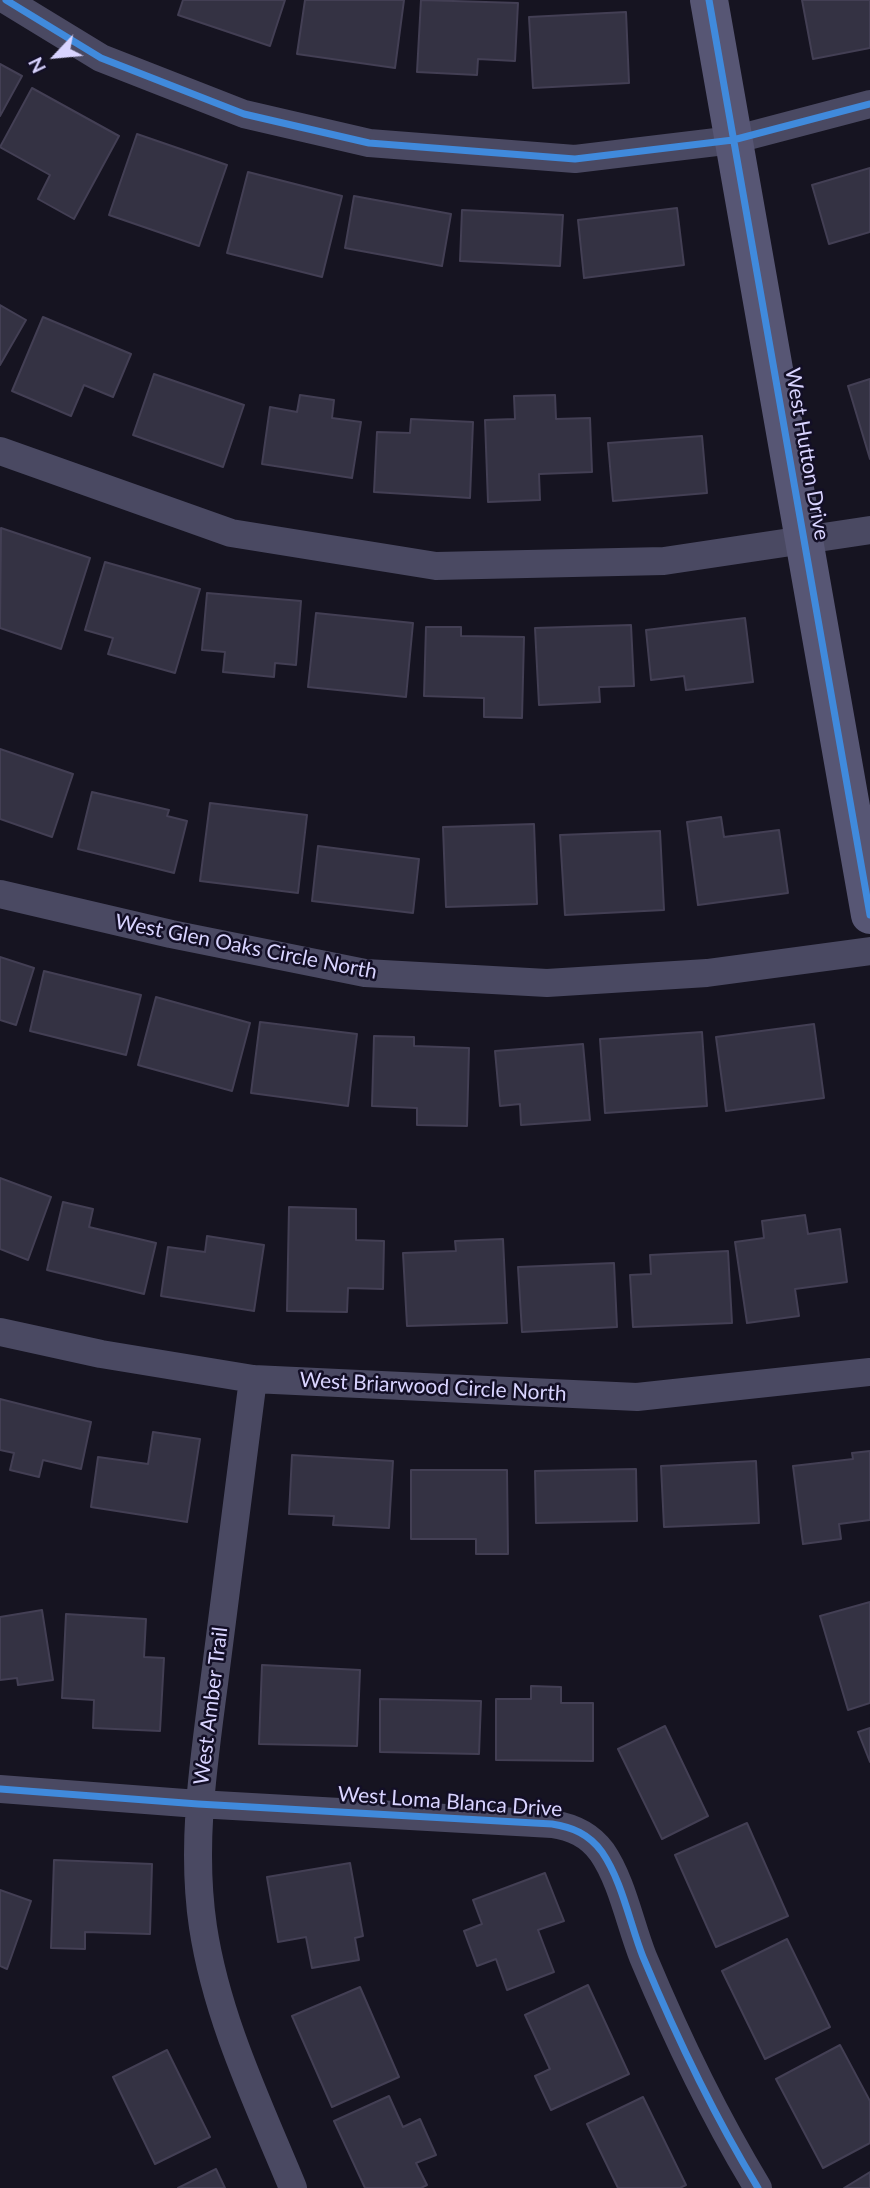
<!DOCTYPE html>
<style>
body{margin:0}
#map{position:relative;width:870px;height:2188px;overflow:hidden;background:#161421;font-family:Lato,sans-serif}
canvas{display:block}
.north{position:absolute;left:21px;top:21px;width:70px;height:70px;-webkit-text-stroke:5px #130f26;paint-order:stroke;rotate:244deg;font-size:19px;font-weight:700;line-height:28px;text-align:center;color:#d9d4ff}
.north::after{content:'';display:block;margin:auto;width:24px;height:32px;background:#d9d4ff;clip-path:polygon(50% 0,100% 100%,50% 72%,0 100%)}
</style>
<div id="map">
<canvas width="870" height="2188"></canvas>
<div class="north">N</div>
</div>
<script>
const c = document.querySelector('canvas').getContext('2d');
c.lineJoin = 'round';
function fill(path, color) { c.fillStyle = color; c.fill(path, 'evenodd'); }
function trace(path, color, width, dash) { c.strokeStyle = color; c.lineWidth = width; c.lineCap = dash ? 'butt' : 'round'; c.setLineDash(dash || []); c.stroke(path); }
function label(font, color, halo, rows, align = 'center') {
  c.font = font + ' Lato,sans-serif'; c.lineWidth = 5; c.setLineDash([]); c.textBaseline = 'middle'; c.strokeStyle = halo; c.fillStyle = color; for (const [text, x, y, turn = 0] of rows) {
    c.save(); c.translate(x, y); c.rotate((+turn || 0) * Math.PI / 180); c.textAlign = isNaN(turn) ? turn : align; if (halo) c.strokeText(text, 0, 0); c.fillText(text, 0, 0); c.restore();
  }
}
const building = new Path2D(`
 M183,0H285L270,46L178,15Z
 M305,0H404L395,68L297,54Z
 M421,0L518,3L515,61L478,59L477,75L417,72Z
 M802,0H870V48L813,59Z
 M626,12L629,83L533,88L529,17Z
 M0,64L22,76L0,116Z
 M32,88L119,136L74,219L38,199L50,175L0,147Z
 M137,134L227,165L199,246L109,215Z
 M870,168V232L829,244L812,185Z
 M248,172L342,196L322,277L227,253Z
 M354,196L451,214L442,266L345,248Z
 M677,208L684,265L584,278L578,220Z
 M462,210L563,215L560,266L460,261Z
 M0,305L26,320L0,365Z
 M43,317L131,354L113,397L84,385L71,416L12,391Z
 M154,374L244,405L223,467L133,435Z
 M870,379V459L848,386Z
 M300,395L334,400L332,418L361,422L352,478L262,464L270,407L297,412Z
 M555,395L556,419L590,418L592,472L539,474L540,500L488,502L485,420L515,419L514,396Z
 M411,419L473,422L470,498L374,492L377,432L410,433Z
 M702,436L707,493L613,501L608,443Z
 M1,528L90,558L61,649L0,628Z
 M105,562L200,589L175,673L108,654L113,638L85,630Z
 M207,593L301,601L296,665L275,663L274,677L223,672L225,652L202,650Z
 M316,613L413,623L406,697L308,687Z
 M745,618L753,682L686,690L684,676L651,680L646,630Z
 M631,625L634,686L599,687L600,702L539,705L535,628Z
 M426,627H461V636L524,637L522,718L484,717V698L424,696Z
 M0,749L73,774L52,837L0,819Z
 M92,792L169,810L167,816L187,821L174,873L78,849Z
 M210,803L307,815L298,893L200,881Z
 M721,817L724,837L779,830L788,893L698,905L687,822Z
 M534,824L537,904L446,907L443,827Z
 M660,831L664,910L565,915L560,835Z
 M318,846L419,859L413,913L312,901Z
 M0,957L34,968L16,1025L0,1020Z
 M44,971L141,995L126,1055L30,1031Z
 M156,997L250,1023L232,1091L138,1065Z
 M260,1022L357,1034L348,1106L251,1093Z
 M814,1024L824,1098L726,1111L716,1037Z
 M702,1032L707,1106L605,1113L600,1039Z
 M374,1036L414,1037V1046L469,1048L467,1126L417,1125V1108L372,1106Z
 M583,1044L590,1120L521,1125L520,1104L500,1106L495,1051Z
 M0,1178L51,1197L28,1260L0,1249Z
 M63,1202L93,1209L89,1227L156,1243L144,1294L47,1270Z
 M289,1207L356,1209V1240L384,1241L383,1289L348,1288L347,1312L287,1311Z
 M805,1215L808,1234L840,1229L847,1282L795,1289L799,1316L747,1323L735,1242L764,1238L762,1221Z
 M207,1236L264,1245L254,1311L161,1296L168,1247L205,1252Z
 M503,1239L507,1323L407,1326L403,1253L456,1251L455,1241Z
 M728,1251L732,1323L633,1327L630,1275L651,1274L650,1255Z
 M614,1263L617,1327L522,1332L518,1267Z
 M0,1399L91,1422L81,1469L43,1460L39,1477L10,1470L14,1453L0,1450Z
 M153,1432L200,1439L187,1522L91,1507L98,1457L148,1464Z
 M870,1451V1520L839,1524L841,1539L803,1544L793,1466L853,1459L852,1453Z
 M292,1455L393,1461L389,1528L333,1525L334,1516L289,1514Z
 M756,1461L759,1523L664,1527L661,1466Z
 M636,1469L637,1521L536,1523L535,1471Z
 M411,1470H507L508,1554H476V1539H411Z
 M870,1602V1703L848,1710L820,1616Z
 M42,1610L53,1680L18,1685L17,1678L0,1680V1617Z
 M66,1614L146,1619L144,1657L164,1658L160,1731L93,1728L94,1700L62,1698Z
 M262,1665L360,1670L357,1746L259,1744Z
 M531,1686L561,1687V1703H593V1761L496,1760V1699H531Z
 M380,1699L481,1701L479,1754L380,1752Z
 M665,1726L708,1816L662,1839L618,1749Z
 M870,1728V1762L858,1732Z
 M747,1823L788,1916L716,1947L675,1855Z
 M54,1860L152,1864L150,1934L85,1932V1949L51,1948Z
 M350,1863L363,1936L355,1938L359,1960L312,1968L306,1937L278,1942L267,1877Z
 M545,1873L564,1921L538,1930L554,1972L507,1990L496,1959L477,1966L464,1931L482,1924L473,1900Z
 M0,1890L31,1901L7,1969L0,1966Z
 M787,1939L830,2027L765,2059L722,1971Z
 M588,1985L629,2074L551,2110L535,2076L550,2069L525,2015Z
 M360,1987L399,2077L332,2107L292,2016Z
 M840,2045L870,2101V2143L823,2168L776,2079Z
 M167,2050L210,2137L155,2164L113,2077Z
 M389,2096L403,2127L420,2119L436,2155L416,2163L427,2185L421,2188H365L334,2121Z
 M643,2097L686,2185L680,2188H618L587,2124Z
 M216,2169L225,2188H178Z
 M870,2172V2188H844Z`);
fill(building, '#343243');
trace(building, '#433f54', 2);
trace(new Path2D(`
 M6,0L101,58L244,114L369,143L575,159L733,140L870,104
 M0,451L231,533L436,566L664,561L870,530
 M0,894L171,934L365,973L547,983L707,973L870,951
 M0,1332L101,1354L253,1379L637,1397L870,1372
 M253,1379C241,1475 228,1572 216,1668C205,1755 190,1841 203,1927C217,2019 258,2103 293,2188
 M0,1789L198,1804L552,1824C572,1827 589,1834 602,1852C622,1881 630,1924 643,1957C676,2036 713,2114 758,2188`), '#4a4962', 28);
trace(new Path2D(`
 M709,0L870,915`), '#575674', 38);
trace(new Path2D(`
 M6,0L101,58L244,114L369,143L575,159L733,140L870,104
 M709,0L870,915
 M0,1789L198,1804L552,1824C572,1827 589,1834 602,1852C622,1881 630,1924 643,1957C676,2036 713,2114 758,2188`), '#408adc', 7);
label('21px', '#d9d4ff', '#130f26', [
 ["West Hutton Drive",807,454,80],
 ["West Glen Oaks Circle North",246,947,11],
 ["West Briarwood Circle North",433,1387,3],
 ["West Amber Trail",211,1706,-83],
 ["West Loma Blanca Drive",450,1802,4]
]);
</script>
